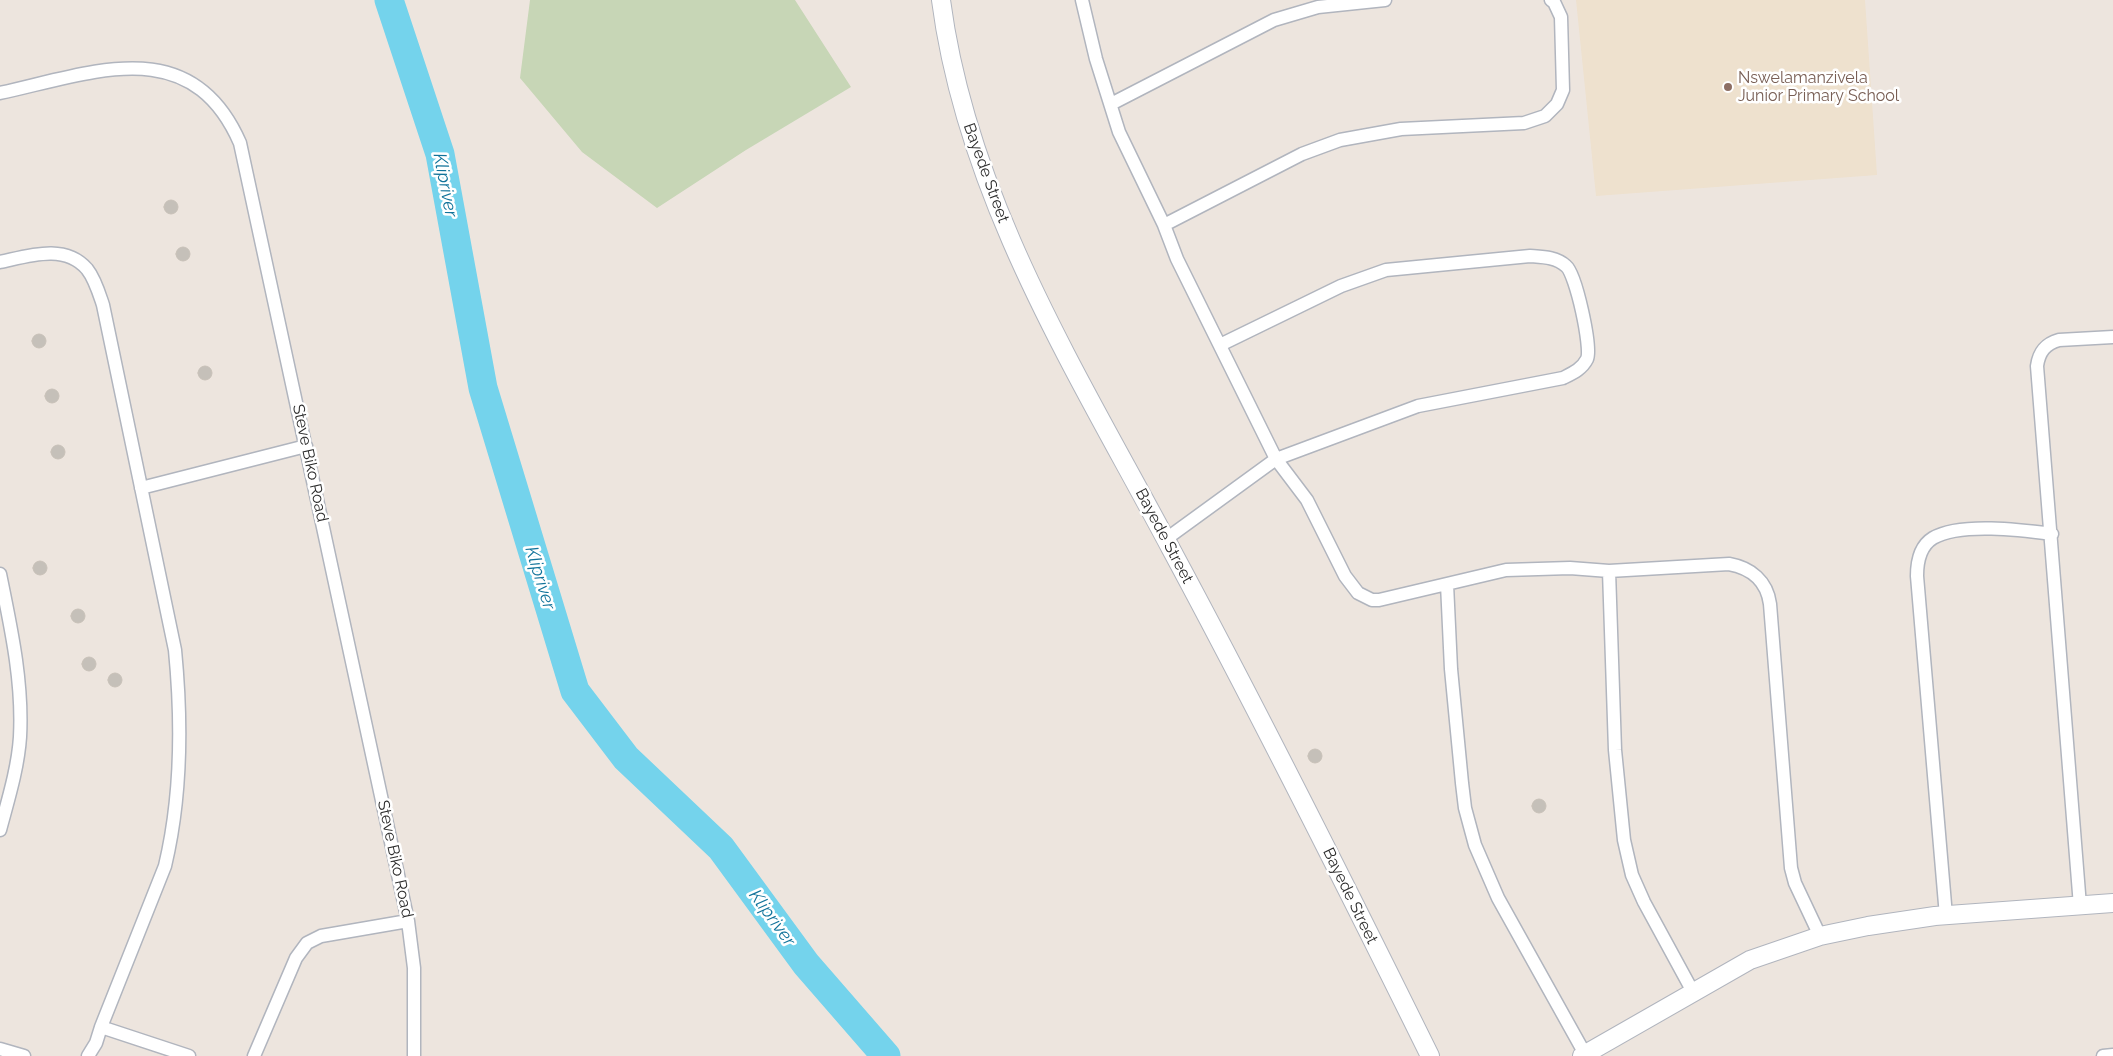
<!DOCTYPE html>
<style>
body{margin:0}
canvas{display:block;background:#ede5de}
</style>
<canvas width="2113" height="1056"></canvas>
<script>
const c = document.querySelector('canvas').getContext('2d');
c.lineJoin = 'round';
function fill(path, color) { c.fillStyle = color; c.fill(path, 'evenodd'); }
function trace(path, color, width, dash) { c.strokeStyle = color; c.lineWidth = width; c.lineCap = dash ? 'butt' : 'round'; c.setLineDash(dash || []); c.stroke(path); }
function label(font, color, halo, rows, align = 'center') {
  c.font = font + ' Raleway,sans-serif'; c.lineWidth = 5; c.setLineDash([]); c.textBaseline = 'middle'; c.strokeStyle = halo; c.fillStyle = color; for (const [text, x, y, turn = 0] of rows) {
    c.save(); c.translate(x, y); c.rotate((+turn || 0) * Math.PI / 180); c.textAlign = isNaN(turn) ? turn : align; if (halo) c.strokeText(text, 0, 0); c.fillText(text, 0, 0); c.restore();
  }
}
fill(new Path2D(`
 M1576,0H1865L1877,175L1596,196Z`), '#eee1ce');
fill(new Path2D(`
 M530,0H795L851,87L746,150L657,208L582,152L520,78Z`), '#c7d6b6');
trace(new Path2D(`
 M389,0L440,154L483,388L575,691L626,758L721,848L806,964L886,1056`), '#74d3ec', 29);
const building = new Path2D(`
 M164 207a7 7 0 1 1 14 0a7 7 0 1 1-14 0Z
 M176 254a7 7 0 1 1 14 0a7 7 0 1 1-14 0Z
 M32 341a7 7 0 1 1 14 0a7 7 0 1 1-14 0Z
 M198 373a7 7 0 1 1 14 0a7 7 0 1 1-14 0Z
 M45 396a7 7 0 1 1 14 0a7 7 0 1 1-14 0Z
 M51 452a7 7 0 1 1 14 0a7 7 0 1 1-14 0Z
 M33 568a7 7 0 1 1 14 0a7 7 0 1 1-14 0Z
 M71 616a7 7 0 1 1 14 0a7 7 0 1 1-14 0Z
 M82 664a7 7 0 1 1 14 0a7 7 0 1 1-14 0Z
 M108 680a7 7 0 1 1 14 0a7 7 0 1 1-14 0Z
 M1308 756a7 7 0 1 1 14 0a7 7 0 1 1-14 0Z
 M1532 806a7 7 0 1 1 14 0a7 7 0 1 1-14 0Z`);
fill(building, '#c5c0b9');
trace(building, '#c8c1b8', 1);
const street = new Path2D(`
 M1082,0L1096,59L1119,132L1164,225L1177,259L1276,459L1307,500L1345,576L1358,593L1372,600H1379L1506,570L1570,568L1609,571L1729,564C1751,568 1767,581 1770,604L1791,868L1795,883L1820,936
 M0,93C92,73 191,31 240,143L408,921L414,968V1056
 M1111,104L1274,20L1318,7L1385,0
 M1164,225L1302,154L1340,140L1401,129L1524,123L1545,116L1557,104L1563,90L1561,17L1554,2L1551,0
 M0,262C28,256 65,243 87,269C95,279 99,293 103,305L175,650C182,722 182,795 165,866L101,1027
 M141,488L306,446
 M1166,539L1276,459L1418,406L1563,378C1573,373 1582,369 1587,359C1592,348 1576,274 1566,266C1556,257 1543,257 1530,256L1386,270L1341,286L1220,345
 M1609,571L1615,750L1624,840L1632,875L1644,902L1693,992
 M0,574C11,628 23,682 20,737C18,768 8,800 0,830
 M1447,584L1451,669L1462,783L1465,808L1475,845L1498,898L1585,1054
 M2080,906L2037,366C2039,352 2045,344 2059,340L2113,337
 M1946,916L1917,576C1917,561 1920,546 1933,538C1960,522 2022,530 2052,534
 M0,1049L24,1056
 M88,1056L96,1043L101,1027L189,1056
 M254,1056L296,958L307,943L321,936L408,921
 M2103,1056L2113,1055`);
const secondary = new Path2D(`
 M941,0C967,200 1078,374 1171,549C1261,716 1346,886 1430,1056
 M1582,1056L1750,960L1820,936L1868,926L1935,916L2113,903`);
trace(street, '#b1b5be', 15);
trace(secondary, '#b1b5be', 20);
trace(street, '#fff', 12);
trace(secondary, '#fff', 18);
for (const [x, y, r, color] of [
 [1728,87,5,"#8d6e63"]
]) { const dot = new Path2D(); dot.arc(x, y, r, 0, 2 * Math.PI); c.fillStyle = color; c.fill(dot); trace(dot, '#fff', 2); }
label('16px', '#785e54', '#fff', [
 ["Nswelamanzivela",1738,78],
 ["Junior Primary School",1738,96]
], 'left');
label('16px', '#2b2b2b', '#fff', [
 ["Bayede Street",986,173,70],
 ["Steve Biko Road",310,463,78],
 ["Bayede Street",1164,536,62],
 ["Steve Biko Road",395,859,78],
 ["Bayede Street",1350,896,64]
]);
label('italic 18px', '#11739a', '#fff', [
 ["Klipriver",445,185,79],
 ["Klipriver",540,578,73],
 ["Klipriver",772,918,54]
]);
</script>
